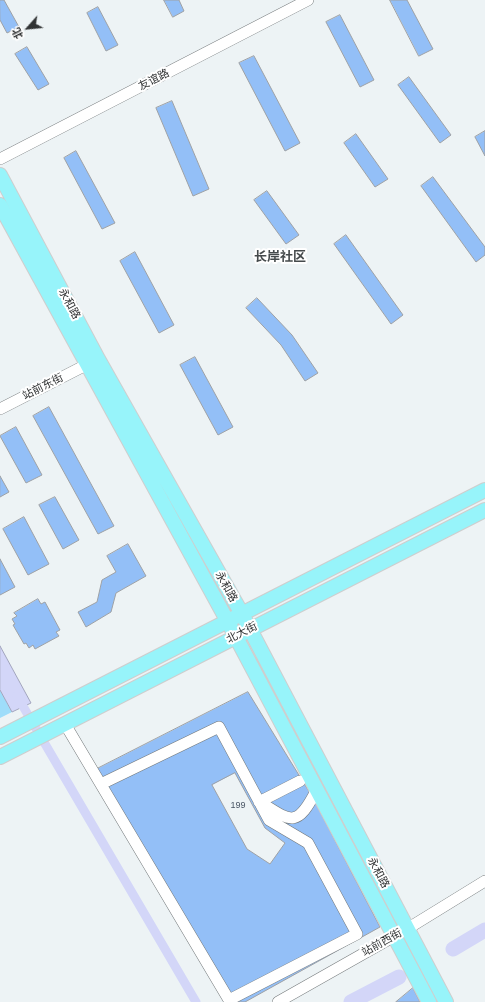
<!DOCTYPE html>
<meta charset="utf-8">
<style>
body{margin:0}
#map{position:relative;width:485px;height:1002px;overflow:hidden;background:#edf3f5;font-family:Helvetica,"Noto Sans SC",sans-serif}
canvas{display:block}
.north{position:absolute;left:8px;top:8px;width:40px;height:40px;-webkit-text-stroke:3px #fff;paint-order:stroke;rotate:243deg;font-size:11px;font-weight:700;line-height:16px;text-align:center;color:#313334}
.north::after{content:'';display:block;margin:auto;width:14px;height:18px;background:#313334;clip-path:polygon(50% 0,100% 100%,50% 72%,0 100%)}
</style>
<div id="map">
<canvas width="485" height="1002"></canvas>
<div class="north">北</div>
</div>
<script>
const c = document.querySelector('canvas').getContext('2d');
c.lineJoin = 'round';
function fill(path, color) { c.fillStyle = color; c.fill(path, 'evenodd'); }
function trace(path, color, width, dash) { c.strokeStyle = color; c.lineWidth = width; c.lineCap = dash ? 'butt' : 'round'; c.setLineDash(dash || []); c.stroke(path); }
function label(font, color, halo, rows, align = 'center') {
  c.font = font + ' Helvetica,"Noto Sans SC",sans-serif'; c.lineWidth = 4; c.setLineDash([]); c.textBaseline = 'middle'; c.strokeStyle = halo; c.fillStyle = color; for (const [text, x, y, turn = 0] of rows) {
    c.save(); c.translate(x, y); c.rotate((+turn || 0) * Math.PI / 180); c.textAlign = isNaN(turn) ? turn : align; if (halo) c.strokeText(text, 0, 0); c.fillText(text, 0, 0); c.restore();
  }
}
fill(new Path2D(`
 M0,690L12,712L0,718Z`), '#9eddfa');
const water = new Path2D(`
 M0,646L31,703L12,712L0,690Z`);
fill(water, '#d3d6f8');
trace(water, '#a2a5bd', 1);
trace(new Path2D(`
 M17,696L196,1002`), '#d3d6f8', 9);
trace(new Path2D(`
 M453,949L485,930
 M351,1002L399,977`), '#d3d6f8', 15);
const building = new Path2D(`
 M0,0H4L19,27L7,33L0,20Z
 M164,0H179L184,11L173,17Z
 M390,0H407L433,49L419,56Z
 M98,7L118,45L106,51L87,13Z
 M340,15L374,80L360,87L326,22Z
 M27,47L49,84L38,90L15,54Z
 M254,56L300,143L285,151L239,63Z
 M409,77L451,135L440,143L398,85Z
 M172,101L209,189L193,196L156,108Z
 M485,131V156L475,137Z
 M356,134L388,179L375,187L344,143Z
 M76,151L115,223L102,229L64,158Z
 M433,177L485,247V255L476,262L421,186Z
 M267,191L299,235L286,244L254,200Z
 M346,235L403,315L391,324L334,244Z
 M135,252L174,325L159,333L120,261Z
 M257,298L292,335L318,373L305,381L281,345L246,308Z
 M195,357L233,427L218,435L180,365Z
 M49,407L114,526L98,534L33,416Z
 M16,427L42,475L26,483L0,436Z
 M0,476L9,492L0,497Z
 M55,497L79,540L63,549L39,505Z
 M24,517L49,564L28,575L3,529Z
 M128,544L146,576L116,593L111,612L86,627L78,612L97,602L102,580L116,572L107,556Z
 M0,559L15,587L0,595Z
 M38,599L41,604L45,602L60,630L56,632L59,636L35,649L33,645L29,648L26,643L24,644L13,625L15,624L12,619L17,616L14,613Z
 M248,692L313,798L380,927L245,1002H226L89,773Z
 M235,773L265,828L285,843L270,864L247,849L212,785Z
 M413,988L420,1002H396Z`);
fill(building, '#93bff7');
trace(building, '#9ea1a5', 1);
const minor = new Path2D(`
 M0,159L308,0
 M0,409L86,365
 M65,724L229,1000L357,934L308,843L269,820L219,727L101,784
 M259,802L300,781
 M260,802C291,822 297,828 316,791
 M278,1002L407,929L485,881`);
const major = new Path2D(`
 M0,175L98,359L242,614L446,1002
 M0,205L228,622L429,1002
 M0,737L485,490
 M0,757L485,510`);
trace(minor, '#73787a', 12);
trace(major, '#cecece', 16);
trace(minor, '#fff', 11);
trace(major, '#97f4fa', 14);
label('9px', '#4a5665', null, [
 ["199",238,806]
]);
label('11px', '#313334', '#fff', [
 ["友谊路",154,80,-27],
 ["永和路",69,304,62],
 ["站前东街",43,387,-27],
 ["永和路",226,587,61],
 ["北大街",242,633,-27],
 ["永和路",378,873,62],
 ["站前西街",382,943,-29]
]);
label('bold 13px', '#454a4c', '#fff', [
 ["长岸社区",280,257]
]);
</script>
